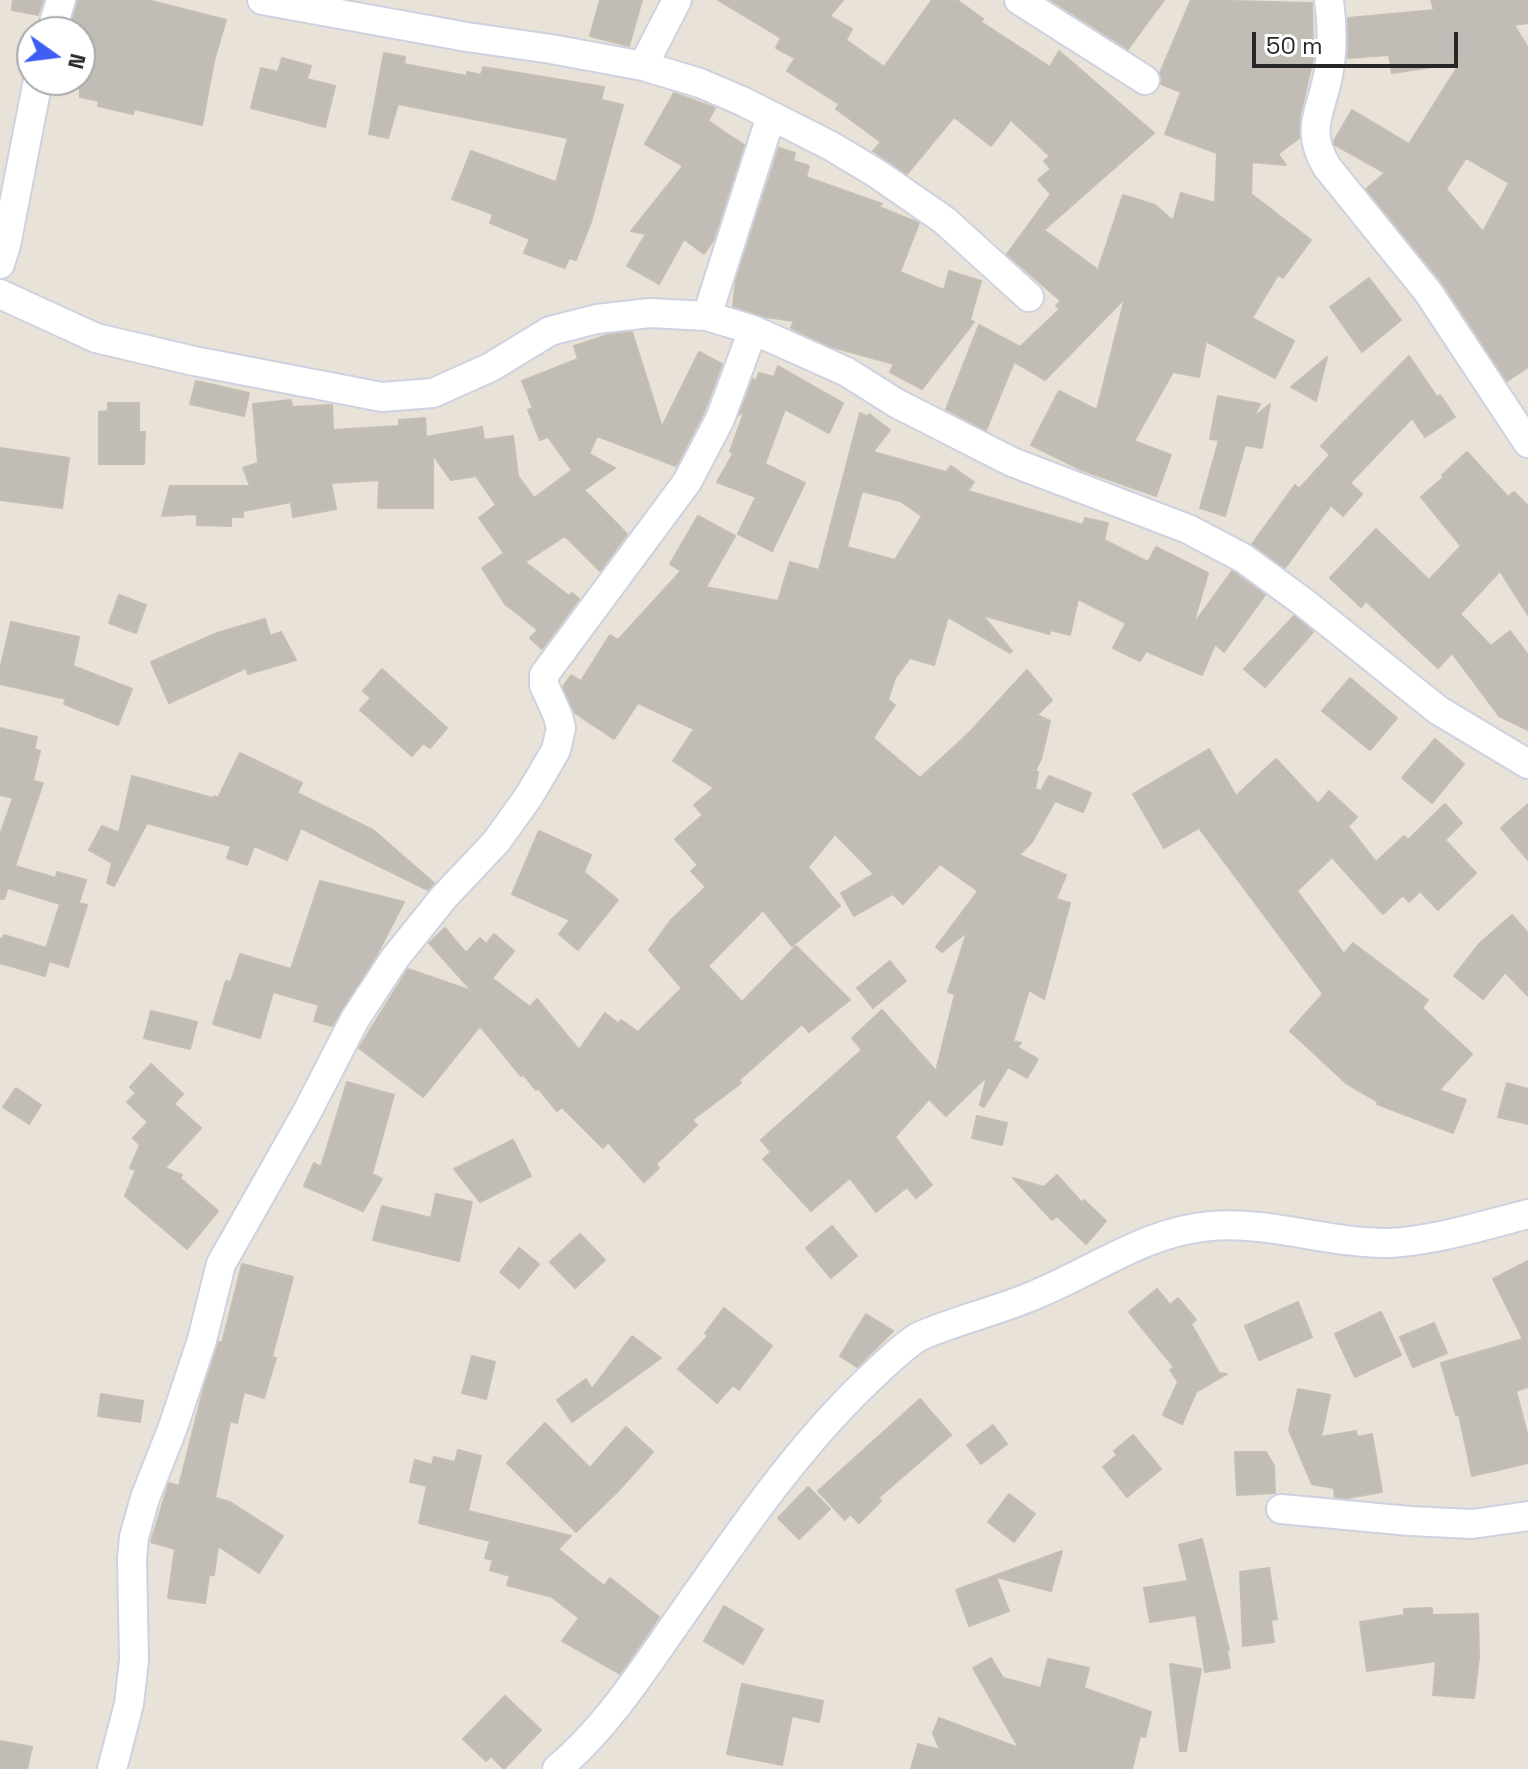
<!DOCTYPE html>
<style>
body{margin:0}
#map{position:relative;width:1528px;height:1769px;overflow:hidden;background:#e9e2d9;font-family:"Space Grotesk",sans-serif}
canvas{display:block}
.north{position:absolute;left:16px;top:16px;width:80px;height:80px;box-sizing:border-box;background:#fff;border:2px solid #a9a9a9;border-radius:50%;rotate:104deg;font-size:22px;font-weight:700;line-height:32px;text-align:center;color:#272727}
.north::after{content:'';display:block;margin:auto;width:28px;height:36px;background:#3e5df1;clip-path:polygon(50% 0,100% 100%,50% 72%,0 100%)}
.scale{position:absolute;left:1252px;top:32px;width:206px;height:36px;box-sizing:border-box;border:4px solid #272727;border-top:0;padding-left:10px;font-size:24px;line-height:28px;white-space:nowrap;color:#272727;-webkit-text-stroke:6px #fff;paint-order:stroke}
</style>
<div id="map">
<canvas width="1528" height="1769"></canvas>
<div class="north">N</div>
<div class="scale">50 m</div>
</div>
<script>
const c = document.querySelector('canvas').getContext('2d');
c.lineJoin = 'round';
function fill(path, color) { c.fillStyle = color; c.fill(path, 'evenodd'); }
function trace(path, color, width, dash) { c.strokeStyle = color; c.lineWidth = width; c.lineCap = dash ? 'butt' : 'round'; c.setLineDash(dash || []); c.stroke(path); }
const building = new Path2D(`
 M13,0H43L38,15L12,10Z
 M78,0H148L226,20L214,61L202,125L134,109L133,114L98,106L99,101L80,97V27L71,25Z
 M600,0H642L629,46L590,36Z
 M718,0H843L830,16L852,29L846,40L884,67L932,0H957L983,19L981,22L1050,67L1059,51L1154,133L1044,230L1098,270L1123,195L1155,205L1173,221L1181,193L1215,203L1217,153L1165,134L1181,92L1161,84L1160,73L1191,0L1312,3L1313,59L1300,115L1299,138L1278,154L1286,165L1252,162L1251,194L1311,240L1283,278L1278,275L1252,318L1294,341L1275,378L1206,341L1199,377L1173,372L1134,441L1171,455L1156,496L1082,470L1031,445L1059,391L1097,410L1125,298L1045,380L1014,362L986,430L946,409L979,325L1020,347L1060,309L1056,306L1061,301L1007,254L1051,194L1038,180L1051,169L1044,161L1050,156L1011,120L991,146L954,117L907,174L873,151L881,142L836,109L839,104L787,71L795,58L776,48L781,38Z
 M1051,0H1164L1128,49Z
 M1431,0H1528V23L1514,25L1528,48V367L1507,381L1442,282L1366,189L1385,173L1335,145L1334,141L1352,110L1409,144L1460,63L1392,73L1389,55L1348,58V18L1434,10ZM1466,158L1509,183L1483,232L1446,189Z
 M384,53L405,57L404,64L467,76V72L481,75L483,67L604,87L601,100L623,105L591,222L576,260L569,258L565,268L524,253L530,239L490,223L493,214L452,199L471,151L556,182L568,138L398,104L388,138L369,134Z
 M282,58L311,66L307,79L335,86L325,127L251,108L261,68L278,72Z
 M674,93L715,108L708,121L744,145L713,241L704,254L684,239L659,284L627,266L646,234L631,231L683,166L645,144Z
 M779,148L795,153L793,161L809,166L806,177L882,204L879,207L919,223L900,272L944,290L949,271L981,281L970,320L974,322L922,389L890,372L894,364L832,347L791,328L794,321L766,317L733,306L736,280Z
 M1369,278L1401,320L1362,352L1330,307Z
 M632,332L662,427L699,352L722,364L704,412L676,466L597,436L589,454L615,468L584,490L627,534L600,571L565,536L525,562L569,596L572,593L579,599L542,649L530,638L538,630L505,604L482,568L504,553L479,518L496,505L476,476L451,480L433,455V508H378L379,480L331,483L336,509L293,517L291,502L243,511V517H231V526L197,525V514L162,516L170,486H250L243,468L258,463L253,404L291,400L292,407L332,405L333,430L399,426V420L425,418L426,437L482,427L484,440L513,436L518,476L534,498L572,470L548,437L540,440L528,410L533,408L522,381L578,359L574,346L608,335Z
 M1409,356L1437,397L1440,395L1455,417L1425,437L1412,418L1350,483L1362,494L1343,516L1331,505L1285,568L1252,544L1295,485L1299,489L1330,455L1321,446L1346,420L1354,421L1348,418Z
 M1327,357L1316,401L1291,387Z
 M778,366L843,403L829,433L785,409L765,464L805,483L772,551L738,534L756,497L717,482L733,454L730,451L745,410L739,415L753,379L756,381L759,373L774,377Z
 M196,381L249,393L244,416L190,404Z
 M1218,396L1260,404L1253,418L1270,404L1262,448L1245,445L1225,516L1200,508L1219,440L1210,439Z
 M108,403H139V432H145L144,464H99V412L108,411Z
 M860,413L868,417L869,414L890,430L873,452L946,472L951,466L974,482L968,491L1083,525L1085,518L1108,523L1104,540L1148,562L1156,547L1208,573L1193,625L1232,571L1265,595L1224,652L1215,644L1202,675L1146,651L1140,661L1113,648L1126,623L1078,599L1070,635L1050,630L1049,634L982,615L1012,651L1010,653L948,617L934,665L910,658L895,678L888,700L895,705L873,738L920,778L969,733L1027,670L1052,700L1037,715L1050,721L1041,759L1035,771L1038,772L1035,789L1041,791L1049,776L1091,793L1083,812L1055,801L1032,842L1019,855L1066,875L1056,899L1070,903L1044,999L1029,990L1013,1041L1021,1043L1017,1047L1038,1059L1027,1078L1008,1067L984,1107L980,1105L987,1076L946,1116L929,1099L895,1137L932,1185L916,1198L907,1187L876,1212L850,1178L811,1211L763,1159L771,1152L761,1140L862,1050L852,1038L882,1010L936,1071L955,994L948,992L967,932L942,952L936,947L978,891L940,864L903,904L893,894L854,916L841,893L874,874L835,834L808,867L840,906L792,946L763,910L708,966L742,1002L796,946L850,1000L809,1032L802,1024L739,1080L741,1083L692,1120L697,1125L656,1164L659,1168L644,1182L608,1142L603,1148L562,1107L557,1111L538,1088L536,1090L523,1074L521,1076L480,1026L423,1097L359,1048L408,969L472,991L429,943L445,928L466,953L480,938L486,944L494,934L514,951L492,978L530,1007L537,999L579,1050L605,1013L619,1024L621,1020L638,1032L682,988L649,950L671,920L706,887L691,871L698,865L675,839L703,815L694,805L714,788L673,761L694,729L638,703L614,739L575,713L563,687L571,675L581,681L610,635L618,640L681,571L670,564L698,516L735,536L706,587L778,601L790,562L819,570ZM862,491L900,501L922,516L895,560L847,547Z
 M0,448L69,458L62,508L0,500Z
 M1467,452L1508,497L1514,492L1528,506V615L1500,571L1460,614L1491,646L1510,631L1528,655V730L1499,716L1452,653L1438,668L1366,601L1361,607L1330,578L1376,529L1429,580L1461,546L1421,497L1444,477L1442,475Z
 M119,595L146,605L136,633L109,623Z
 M1294,616L1313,632L1265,687L1244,669Z
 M265,619L270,636L281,632L296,660L248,674L246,668L169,703L151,662L217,633Z
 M11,622L79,637L73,666L132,689L118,725L64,704L66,699L0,684V670Z
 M382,669L447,728L430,748L423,743L412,756L360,710L371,698L363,691Z
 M1350,678L1397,718L1370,750L1322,711Z
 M0,728L37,737L34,749L40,751L33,781L43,783L15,866L56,878L57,872L86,880L79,903L87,905L68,967L49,961L45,976L0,963V938L3,939L4,935L46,948L60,904L8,888L4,899H0V835L13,798L0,795Z
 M1435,739L1464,764L1432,803L1402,778Z
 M1209,749L1236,796L1276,759L1318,804L1329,791L1357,817L1348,826L1376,862L1404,836L1408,840L1445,804L1462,823L1445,840L1476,873L1438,910L1420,891L1409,902L1403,895L1383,914L1332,857L1297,891L1344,954L1353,943L1428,1000L1422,1008L1472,1054L1439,1090L1466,1100L1453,1133L1377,1104L1378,1102L1347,1084L1290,1031L1323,994L1199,828L1164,848L1133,794Z
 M240,753L302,783L297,793L373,830L434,883L428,890L301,828L287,860L254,846L247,865L227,858L231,846L147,823L114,886L107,883L112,863L89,850L102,826L119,833L132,776L213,798L214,796L218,798Z
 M1528,804V860L1501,828Z
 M539,831L591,855L584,872L618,900L578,950L559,934L570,920L512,894Z
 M320,881L404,902L376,956L332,1026L314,1021L319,1005L273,992L260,1038L213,1024L226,981L231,982L240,954L291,969Z
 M1512,915L1528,933V996L1505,972L1483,999L1454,976L1479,944Z
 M890,961L906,981L873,1008L857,988Z
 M151,1011L197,1022L190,1049L144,1038Z
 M151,1064L183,1094L174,1104L201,1128L165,1168L182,1175L180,1178L218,1211L187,1249L125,1196L136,1170L130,1168L140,1145L133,1138L148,1122L127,1102L136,1093L130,1087Z
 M347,1082L394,1095L372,1174L382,1179L363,1211L304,1186L314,1163L321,1167Z
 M1507,1083L1528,1089V1124L1498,1117Z
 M16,1088L41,1105L29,1124L3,1107Z
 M977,1116L1007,1123L1002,1145L972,1138Z
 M513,1140L531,1176L480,1202L454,1169Z
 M1057,1175L1082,1203L1084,1200L1106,1221L1086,1244L1057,1216L1052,1220L1013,1178L1044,1187Z
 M436,1194L472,1202L459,1261L373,1240L382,1206L431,1218Z
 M832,1226L857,1256L831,1278L806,1248Z
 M580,1234L605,1260L575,1288L550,1262Z
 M519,1248L539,1264L519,1288L500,1272Z
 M1528,1261V1387L1516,1391L1528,1437V1463L1472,1476L1459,1415H1456L1441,1363L1523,1339L1493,1279Z
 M242,1264L293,1277L272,1357L276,1358L264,1398L244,1392L237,1423L230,1421L215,1498L230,1502L283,1536L259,1573L218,1546L214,1575H209L205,1603L168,1598L175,1549L151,1542L169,1483L179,1486L203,1391L219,1342L222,1343Z
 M1157,1289L1170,1305L1178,1298L1196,1320L1191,1324L1219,1373L1227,1374L1196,1392L1182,1424L1163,1415L1178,1382L1170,1370L1174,1367L1129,1312Z
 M1298,1302L1312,1337L1259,1360L1245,1326Z
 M724,1308L772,1346L739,1390L733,1385L717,1403L678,1369L708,1336L705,1333Z
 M1381,1312L1401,1355L1355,1377L1335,1334Z
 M866,1314L893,1331L857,1367L840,1356Z
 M1434,1323L1447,1353L1413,1367L1400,1337Z
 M632,1336L661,1358L572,1422L557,1400L586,1379L592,1389Z
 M472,1356L495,1362L486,1399L462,1393Z
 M1298,1389L1330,1395L1321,1437L1356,1431L1357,1437L1372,1434L1382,1492L1347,1498L1335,1497L1334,1488L1312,1484L1289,1430Z
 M101,1394L143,1401L140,1422L98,1416Z
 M920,1399L951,1435L878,1498L881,1501L859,1523L850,1514L845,1520L818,1491Z
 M545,1423L590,1468L626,1427L653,1452L618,1491L576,1532L507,1463Z
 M993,1425L1007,1444L981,1464L967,1445Z
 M1133,1435L1161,1469L1127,1497L1103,1467L1117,1455L1114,1451Z
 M458,1450L481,1456L468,1511L571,1536L558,1549L604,1586L610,1578L659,1617L620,1674L562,1641L579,1618L552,1597L507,1585L510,1576L490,1570L493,1560L485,1558L490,1541L419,1523L427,1486L410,1482L415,1460L432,1465L434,1457L455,1462Z
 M1235,1452H1266L1274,1466L1275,1493L1237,1495Z
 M808,1487L830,1509L799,1539L778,1518Z
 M1009,1494L1035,1514L1014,1542L988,1522Z
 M1202,1539L1229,1650L1227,1651L1230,1668L1205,1672L1196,1615L1150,1622L1144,1588L1188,1581L1179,1545Z
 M1062,1551L1051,1591L996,1577L1009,1611L969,1626L956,1590Z
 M1269,1568L1277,1619L1271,1620L1274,1642L1243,1646L1240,1572Z
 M724,1606L763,1629L743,1664L704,1641Z
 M1432,1608V1615L1478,1614L1479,1657L1474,1698L1433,1695L1436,1661L1367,1671L1360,1622L1404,1615V1609Z
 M991,1658L1003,1678L1041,1688L1048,1659L1089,1668L1084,1688L1151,1712L1145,1737L1140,1736L1132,1769H911L918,1744L940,1750L933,1733L939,1718L1019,1748L973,1668Z
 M1170,1664L1201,1669L1186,1751H1180Z
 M742,1684L823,1701L819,1722L792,1716L782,1765L727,1754Z
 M505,1696L541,1730L504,1769L491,1756L486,1761L463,1739Z
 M0,1741L32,1747L27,1769H0Z`);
fill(building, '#c1bcb5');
trace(building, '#c4beb3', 2);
const street = new Path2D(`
 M262,0L467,37L551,49L643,66L700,83L742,101L831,146L876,173L944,220L1029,297
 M1019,0L1145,80
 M1329,0C1332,23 1333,47 1329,70C1323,110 1303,127 1327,167L1428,292L1528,443
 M51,32L61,0
 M643,66L677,0
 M0,264L6,245L38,80
 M0,294L96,338L194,361L382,397L433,393L491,367L550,331L597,319L650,313L707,316L753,330L847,372L896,403L1012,462L1188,529L1243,558L1302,601L1438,710L1528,764
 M707,316L771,116
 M1281,1509L1410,1521L1472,1524L1528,1516
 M112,1769L129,1704L134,1660L132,1559L134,1537L145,1498L173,1427L202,1340L221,1264L306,1114L355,1019L395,958L444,897L496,842L529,796L556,750L561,728L558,716L544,685V675L687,482L720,419L753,330
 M557,1769C601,1732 633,1685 665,1639C727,1551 786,1460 863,1385C881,1368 897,1351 918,1337C956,1320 998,1311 1037,1294C1095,1270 1147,1231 1211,1226C1270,1221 1327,1243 1386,1243C1429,1242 1486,1225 1528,1214`);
trace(street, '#ced1e0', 32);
trace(street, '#fff', 28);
</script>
